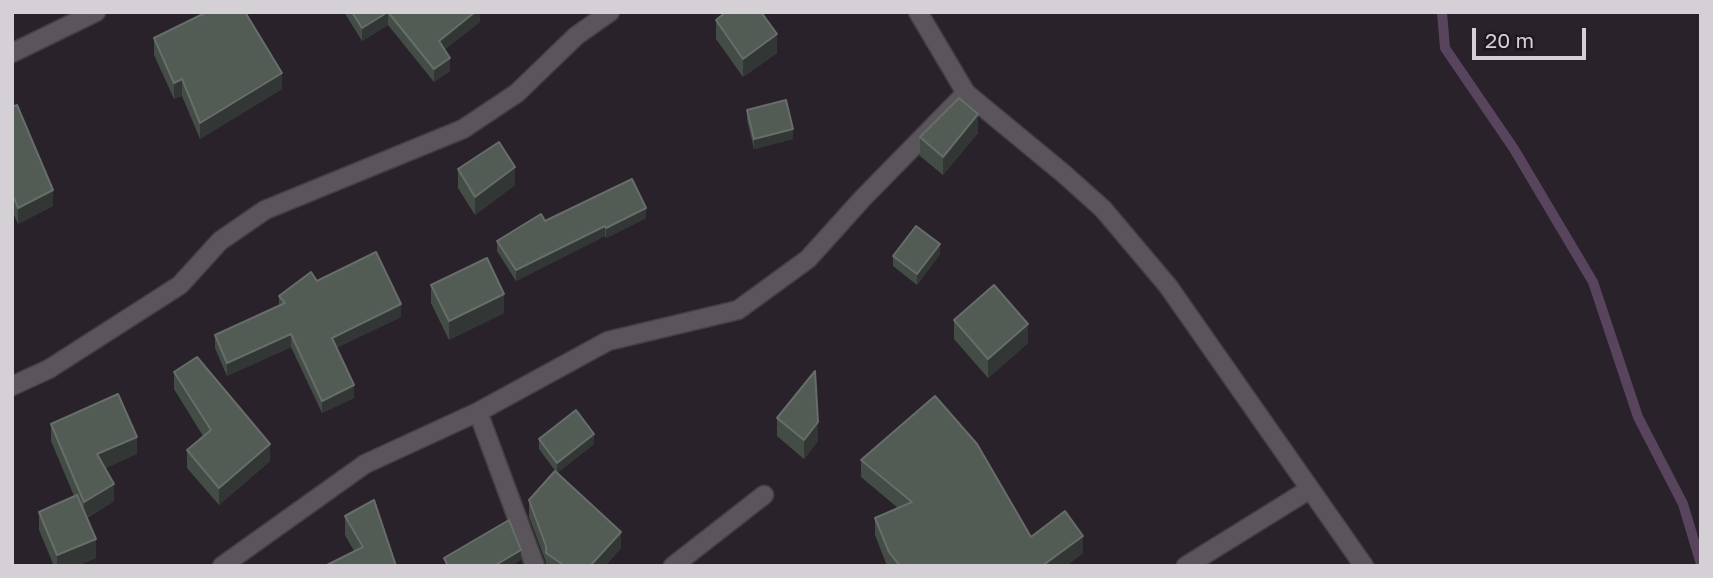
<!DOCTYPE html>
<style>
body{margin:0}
#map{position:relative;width:1713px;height:578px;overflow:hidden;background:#29222b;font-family:"Golos Text",sans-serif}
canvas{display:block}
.frame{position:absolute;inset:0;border:14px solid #d5d0d6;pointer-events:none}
.scale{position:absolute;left:1472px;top:28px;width:114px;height:32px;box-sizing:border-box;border:4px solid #d5d0d6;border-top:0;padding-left:9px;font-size:21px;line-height:24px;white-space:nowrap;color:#d5d0d6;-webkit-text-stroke:5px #201821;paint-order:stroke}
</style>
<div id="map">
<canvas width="1713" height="578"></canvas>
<div class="frame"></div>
<div class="scale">20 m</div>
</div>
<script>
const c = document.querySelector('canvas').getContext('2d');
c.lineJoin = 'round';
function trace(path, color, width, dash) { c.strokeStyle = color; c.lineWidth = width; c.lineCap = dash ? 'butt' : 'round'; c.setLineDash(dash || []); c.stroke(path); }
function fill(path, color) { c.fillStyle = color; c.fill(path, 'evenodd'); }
trace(new Path2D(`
 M1442,12L1445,48L1514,149L1593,282L1638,417L1683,504L1701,564`), '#58455d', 10);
const minor = new Path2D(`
 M918,12L966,93L1064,174L1103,209L1168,286L1364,566
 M12,53L96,12
 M12,386L49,369L180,285L220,241L265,210L463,129L517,93L576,36L610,12
 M478,412L535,566
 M222,566L365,464L478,412L608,341L738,310L808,259L863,198L966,93
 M673,566L764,495
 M1186,566L1310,489`);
trace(minor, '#453e46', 21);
trace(minor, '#59555a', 18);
fill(new Path2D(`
 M344,12H480V22L444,50L450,71L434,82L388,25L362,41Z
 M716,20L777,53L743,77L716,39Z
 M154,38L282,89L200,139L182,96L174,99L154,55Z
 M12,107L53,206L18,224L12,210Z
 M747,110L793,139L754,149L747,120Z
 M978,133L943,175L920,156V137Z
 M458,169L515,185L475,215L458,188Z
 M646,218L606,238L605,236L516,281L497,251V241L545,221Z
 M940,254L917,285L893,266V256Z
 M317,281L401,317L336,348L354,398L322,413L291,347L227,376L215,348V335L279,306V296Z
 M431,285L504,313L449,340L431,303Z
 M954,320L1028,343L988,378L954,339Z
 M174,372L270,461L219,505L187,468V450L203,436L174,389Z
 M777,418L818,441L804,459L777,436Z
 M51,424L137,454L105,468L114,501L87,518L96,558L77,566H54L39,530V512L74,496L51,441Z
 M539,439L594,444L557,473L621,548L605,566H546V562L529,517V500L556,472L539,449Z
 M861,460L1031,537L1083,553L1066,566H887L875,535V518L898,508L861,477Z
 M345,516L396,566L354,551L345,535Z`), '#434d45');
fill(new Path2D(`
 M388,12V25L362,41V28Z
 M475,12H480V22L439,54V41Z
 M777,34V53L743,77V59Z
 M450,58V71L434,82V69Z
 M282,73V89L200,139V123Z
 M182,79V96L174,99V83Z
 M978,114V133L943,175V157Z
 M793,129V139L754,149V139Z
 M515,167V185L475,215V197Z
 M53,190V206L18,224V208Z
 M646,208V218L606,238V228Z
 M605,226V236L516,281V270Z
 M940,244V254L917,285V274Z
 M504,294V313L449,340V321Z
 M401,304V317L332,350V338Z
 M1028,324V343L988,378V359Z
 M291,334V347L227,376V363Z
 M354,385V398L322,413V401Z
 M818,422V441L804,459V440Z
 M594,434V444L557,473V463Z
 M137,437V454L97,472V454Z
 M270,444V461L219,505V488Z
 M114,484V501L84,519V502Z
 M621,532V548L605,566H590Z
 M1083,536V553L1066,566H1042Z
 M96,539V558L77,566H57V555Z
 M521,550V560L511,566H494Z`), '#323634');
const building = new Path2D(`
 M207,12H245L282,73L200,123L182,79L174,83L154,38Z
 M352,12H388L362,28Z
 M388,12H475L439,41L450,58L434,69Z
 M726,12H761L777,34L743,59L716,20Z
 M959,98L978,114L943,157L920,137Z
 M786,100L793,129L754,139L747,110Z
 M17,105L53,190L18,208L12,193V107Z
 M499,142L515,167L475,197L458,169Z
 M632,179L646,208L606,228L605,226L516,270L497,241L541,214L545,221Z
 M916,226L940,244L917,274L893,256Z
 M376,252L401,304L332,338L354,385L322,401L291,334L227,363L215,335L285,303L279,296L311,272L317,281Z
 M487,258L504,294L449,321L431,285Z
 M994,285L1028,324L988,359L954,320Z
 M197,357L270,444L219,488L187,450L211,430L174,372Z
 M815,371L818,422L804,440L777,418Z
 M118,394L137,437L97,454L114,484L84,502L51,424Z
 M935,396L977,444L1031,537L1065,511L1083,536L1042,566H900L889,552L875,518L912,502L861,460Z
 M576,410L594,434L557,463L539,439Z
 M555,471L621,532L590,566H565L546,553V546L529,500Z
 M77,495L96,539L57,555L39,512Z
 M374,500L396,566H325L363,547L345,516Z
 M509,520L521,550L494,566H448L444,558Z`);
fill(building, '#535b55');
trace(building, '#676d69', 2);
</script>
